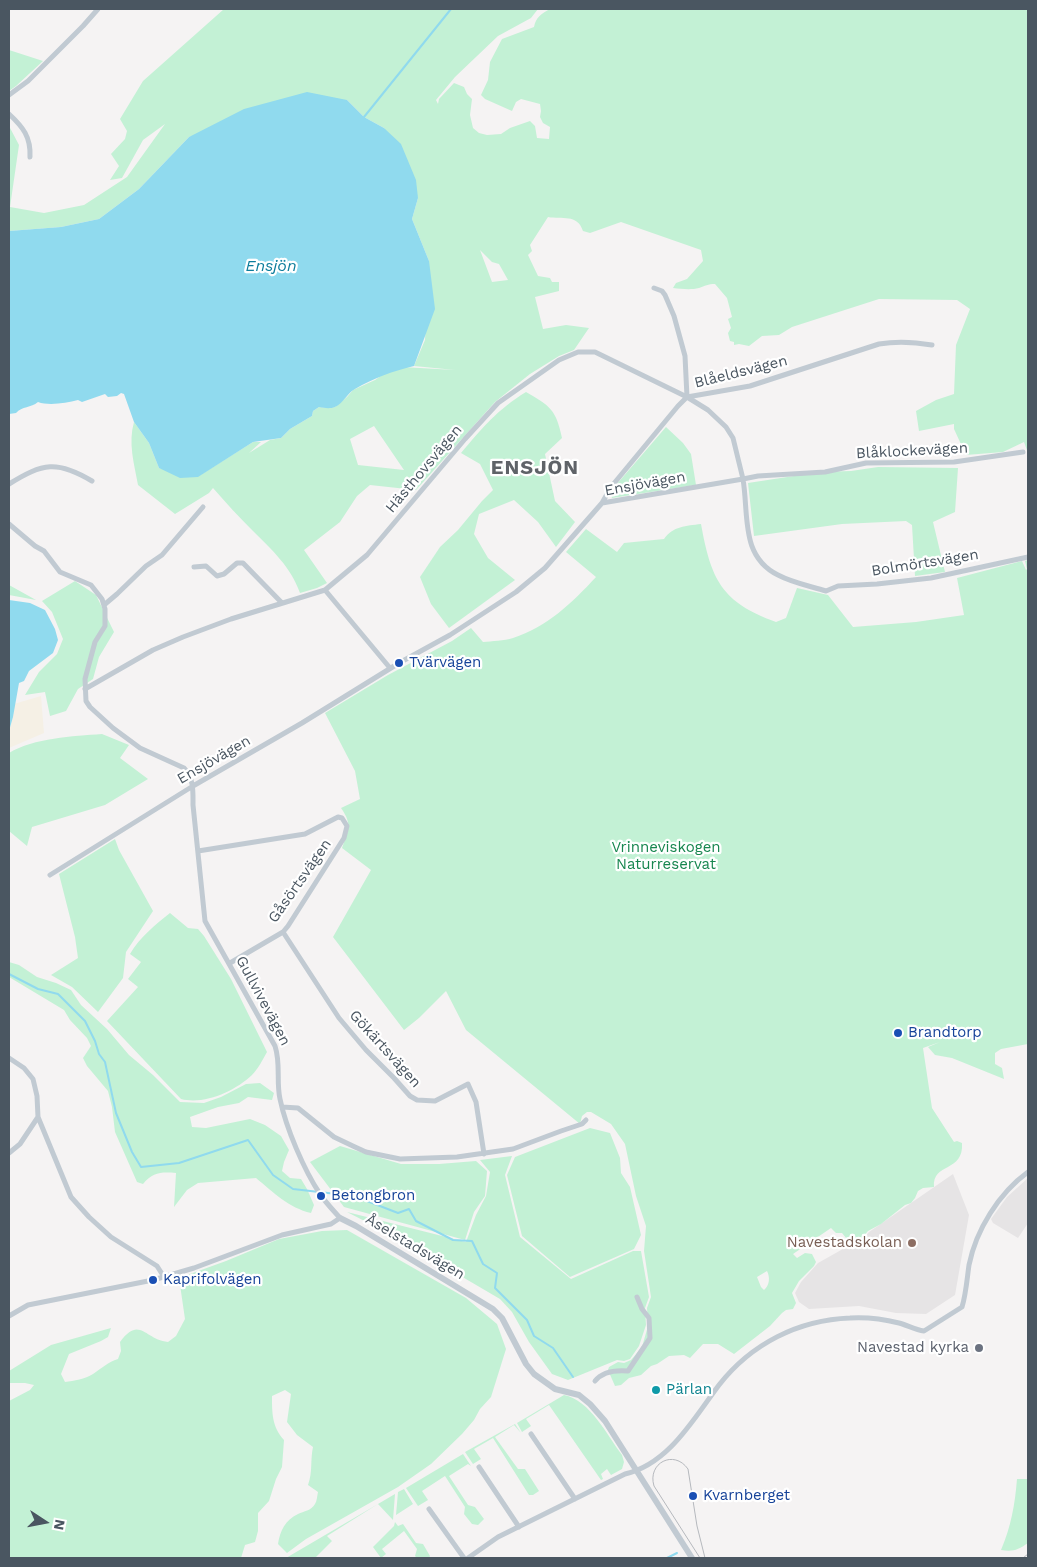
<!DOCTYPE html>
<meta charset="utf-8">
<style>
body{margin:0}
#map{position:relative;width:1037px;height:1567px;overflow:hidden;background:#f5f3f3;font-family:"Work Sans",sans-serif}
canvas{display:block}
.frame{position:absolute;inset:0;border:10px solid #4a5661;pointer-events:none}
.north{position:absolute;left:20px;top:1497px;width:50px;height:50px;-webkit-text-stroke:4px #fff;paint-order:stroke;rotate:101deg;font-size:14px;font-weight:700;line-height:20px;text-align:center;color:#4a5661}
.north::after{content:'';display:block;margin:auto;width:18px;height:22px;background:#4a5661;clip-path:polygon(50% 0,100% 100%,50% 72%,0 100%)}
</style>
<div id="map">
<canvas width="1037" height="1567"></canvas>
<div class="frame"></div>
<div class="north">N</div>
</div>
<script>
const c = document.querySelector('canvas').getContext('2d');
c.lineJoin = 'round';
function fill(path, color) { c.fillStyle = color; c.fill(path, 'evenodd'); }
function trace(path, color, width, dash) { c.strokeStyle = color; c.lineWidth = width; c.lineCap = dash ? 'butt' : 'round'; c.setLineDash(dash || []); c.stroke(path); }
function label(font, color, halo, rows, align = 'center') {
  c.font = font + ' "Work Sans",sans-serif'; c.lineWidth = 4.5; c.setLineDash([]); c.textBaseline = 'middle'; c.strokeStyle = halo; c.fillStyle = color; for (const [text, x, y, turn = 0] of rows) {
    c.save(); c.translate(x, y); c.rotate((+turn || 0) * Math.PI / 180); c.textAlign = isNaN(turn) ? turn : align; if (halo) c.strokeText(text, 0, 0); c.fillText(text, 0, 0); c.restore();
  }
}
fill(new Path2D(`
 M953,1174L969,1215L955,1295L926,1314L896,1313L859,1306L809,1309L799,1302L795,1293L801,1282L818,1263L850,1245L857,1246L869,1232Z
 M1028,1178V1223L1018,1238L993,1223L991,1219L1007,1197Z`), '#e6e4e5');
fill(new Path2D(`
 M224,9H538L531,18L498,36L455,77L436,100L438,104L439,99L454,83L464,87L467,94L472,99L470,115L473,128L479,133L487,135L501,134L510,128L530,121L535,126L537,138L549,139L550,127L543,123L540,117L541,111L540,104L521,99L516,102L512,111L485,99L481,95L488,80L490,62L502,39L534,27C536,17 541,14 550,9H1028V453L1024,442L1003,452L966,455L954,429V424L919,431L916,411L936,400L954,394L956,345L970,309L957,300L879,299L792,327L779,335L762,336L749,346L739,344L734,345V342L730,341L728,333L731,328L728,319L732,317L727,298L715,284C708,284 705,286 699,288C691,290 682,289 673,288L676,283L687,279L703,261L701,250L621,222L590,233L583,231C577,213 562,220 548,217L530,245L532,251L528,255L538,276L550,278L552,282H559V291L535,297L543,329L566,325L589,328L574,350L559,356L530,374L495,402L416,490L370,485L357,496L340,522L304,550L327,583L317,588L300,593C291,567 272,550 253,531C239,517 226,503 213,488L209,493L175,514L138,485C134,463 128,443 134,422L149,443L159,468L197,477L253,442H261L249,453L270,440L281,438L290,429L312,416L313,411L319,407L328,408L335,407L347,397L353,390L375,380L385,373L402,367L455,370L414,366L425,340L429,261L412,219L418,198L384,128L364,117L347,100L189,137L139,189L99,219L61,227L9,231V126L19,145L10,207L44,213L84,205L127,177L165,124L143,140L122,178L110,180L119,166L111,154L125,139L127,131L120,119L143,81ZM480,250L492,262L499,264L508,280L492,282ZM374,426L404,470L358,465L350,439Z
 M9,50L43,61L16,86L9,91Z
 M526,392C550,406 556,409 562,438L545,454L555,501L575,522L556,547L538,522L514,500L479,514L474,534L488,558L515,580L449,628L431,604L420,577L440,547L458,530L482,501L493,490L480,464L461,453C483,427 497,410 526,392Z
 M666,427L683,443L691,454L696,485L612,498L610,492Z
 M878,467L958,468L955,512L933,522L945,572L915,576L912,525L906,521L842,524L754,536L748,483L820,472L851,471Z
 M701,524C711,579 721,602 776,622L786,618L797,588L828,595L853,627L916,622L964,615L957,578L1022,561L1026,570L1027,569L1025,561L1028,560V1044L1001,1049L995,1053V1064L1002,1068L1004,1079L952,1058L935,1055L928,1047L940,1042L923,1048L932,1108L954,1142L957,1141L962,1143C964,1173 932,1162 934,1187L923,1188L918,1191L915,1198L911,1203L905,1205L881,1224L868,1231L856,1245L851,1244L842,1233H836L831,1228L793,1254L797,1258L805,1253L812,1254L816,1262L814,1266L799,1281L792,1293L796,1303L793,1309L786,1310L782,1313L770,1326L734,1354L718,1344H703L690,1358L684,1355L669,1356L657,1364L651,1366L641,1375L629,1378L621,1385L615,1386L608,1370L609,1367L618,1362L624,1363L631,1360L642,1347L648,1326L647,1308L651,1297L644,1251L646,1226L636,1196L625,1144L611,1124L591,1112H587L582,1116L580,1124L466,1030L446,991L419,1018L404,1030L333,937L371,870L342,848C348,831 353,825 341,808L360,799L355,771L325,713L388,675L452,641L471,628L483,642C492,641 504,641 513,638C547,627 572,603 596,577L566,552L586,529L617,552L624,543L664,539C673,526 686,526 701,524ZM767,1271C770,1277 770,1285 764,1290L761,1287L757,1277Z
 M75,581L96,595L114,632L99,657L93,679L78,689L66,711L50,716L45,692L25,695L39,672L57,654L63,639L52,612L42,601Z
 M9,585L36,600L9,595Z
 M102,734L129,745L120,758L148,779L105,805L32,827L27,846L9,831V753C34,738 73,736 102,734Z
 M115,839L119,850L153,911L126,952L123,978L98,1012L72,987L51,975L78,958L75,937L59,874Z
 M170,913L188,928L198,929L204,936L231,979L267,1052C263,1059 258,1069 252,1075C235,1091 205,1105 181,1099L107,1021L138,987L128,979L141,962L130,954C140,937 155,925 170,913Z
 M9,962L19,965L37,977L56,983L71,990L81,1005L107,1029L129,1055L153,1075L180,1102L204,1103L221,1097L246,1084L260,1083L274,1093L272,1100L248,1097L239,1103L218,1107L190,1117L192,1127L206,1128L250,1119L265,1125L281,1136L289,1150L284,1162L282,1171L290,1178L301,1179L307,1189L314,1205L311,1213C289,1208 273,1192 256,1178L198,1183L187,1190L174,1207L176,1173C161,1172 153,1172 143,1184L137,1182L115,1132L112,1107L108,1091L87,1066L83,1058L91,1046L87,1038L70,1020L64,1010L9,977Z
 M590,1128L610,1133L620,1158L621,1173L630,1187L641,1235L634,1249L570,1277L522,1236L507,1175L515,1157Z
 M340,1146L401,1164H439L476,1161L487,1171L485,1196L474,1212L465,1240L344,1207L310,1162Z
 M512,1156L505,1175L520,1237L571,1279L633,1251H641L649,1297L645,1308L646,1325L639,1346L630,1359L624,1361L617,1360L568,1380L552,1374L529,1342L512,1312L500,1299L384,1231L347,1212L466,1242L476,1215L486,1196L490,1172L480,1160Z
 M347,1230L466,1298L497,1324L506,1349L491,1397L480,1409L474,1420L462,1434L431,1464L398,1487L306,1539L287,1553L278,1544C280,1531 285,1520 298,1514C304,1511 311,1511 315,1504C317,1501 317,1496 318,1492L308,1485C313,1471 310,1461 313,1447L297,1435L287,1422L291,1394L285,1390L272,1396C272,1413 272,1427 284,1440L282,1467L276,1479L269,1501L258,1513V1531L255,1542L245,1545L241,1558H9V1401L30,1390L34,1385L25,1383H9V1371L51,1345L111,1328L108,1337L101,1341L69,1354L61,1374L65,1382C74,1381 85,1379 93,1374C102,1368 108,1362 118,1359L121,1351L120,1342C140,1315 145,1340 168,1342L176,1336L185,1319L179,1278L226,1261L279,1239L322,1231Z
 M564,1395C590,1400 607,1435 622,1455L624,1462L622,1469L611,1475L607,1469L601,1474L603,1479L601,1480L549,1405L526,1419L531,1426L522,1432L517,1423Z
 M515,1424L521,1433L514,1425L495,1437L518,1469H525L539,1491L533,1495H529L493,1438L474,1449L481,1459L473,1464L465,1452Z
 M463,1454L471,1466L468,1464L449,1476L468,1505L475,1507L484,1519L478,1525L472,1524L464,1514L465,1507L445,1476L422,1491L428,1500L418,1506L406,1488Z
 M1017,1479H1028V1543C1018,1550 1013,1552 1001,1550C1011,1527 1015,1504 1017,1479Z
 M404,1489L413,1504L396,1515L398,1492Z
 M395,1494L393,1520L378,1504L327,1536L332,1541L315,1558H286Z
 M395,1522L398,1526L403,1524L416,1543L423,1544L430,1556L429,1558H417L415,1556L417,1549L404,1531L382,1549L386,1554L381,1558L373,1547L394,1526Z`), '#c3f1d5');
fill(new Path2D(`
 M41,696L44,733L9,748V731L13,717L14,704Z`), '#f5f0e5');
fill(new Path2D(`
 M307,92L347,100L364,117L384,128L401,144L416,180L418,198L412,219L429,261L435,309L414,366C393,371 374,378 355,389C347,393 344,403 335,407C330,409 324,408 319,407L313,411L312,416L290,429L281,438L253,442L198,477L180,478L159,468L149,443L134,422L124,394L121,393L117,396L108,397L105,394L82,402L78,400C66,403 49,406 38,402C31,408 22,406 16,413L9,414V231L61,227L99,219L139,189L189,137L244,109Z
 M9,600L30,603L45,610L55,629L58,640L53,653L29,671L24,681L19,683L13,717L9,731Z`), '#90daee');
trace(new Path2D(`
 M364,117L451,9
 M9,974L38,989L58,994L85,1021L95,1041L99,1054L105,1062L116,1113L132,1152L141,1167L179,1163L248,1140L273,1175L293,1189L354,1196L398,1213L409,1209L416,1221L453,1240L472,1241L483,1264L497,1273L495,1288L527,1320L534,1336L553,1348L573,1377
 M667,1558L677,1553`), '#90daee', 2);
trace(new Path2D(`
 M9,95L28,81L83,26L98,9
 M9,114C23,127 31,137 30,157
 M654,288L662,291L665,295L674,316L685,356L687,397
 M9,484C43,463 57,460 92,481
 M602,503L611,487L678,406L687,397L750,386L879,344C896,341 915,342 932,345
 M9,524L35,546L44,551L60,572L91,585L102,599L105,609V626L95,642L85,679L86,701L90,707L113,728L140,748L184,768C194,779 193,791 193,805L205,921L275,1046C281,1064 276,1081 280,1099C286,1128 304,1170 320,1194C326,1203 333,1210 340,1218L331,1224L282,1235L194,1268L153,1280L28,1305L9,1316
 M194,567L206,566L217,576L224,574L237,563H243L282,603
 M325,590L390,668
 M104,605L117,594L146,566L162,555L203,507
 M85,689L153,650L183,637L231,619L325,590L367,555L465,439L498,403L559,360L578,352H595L687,397L708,410L726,427L733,438L743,479L758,476L825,472L866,463L954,462L1023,452
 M198,851L305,834L338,817L342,818L347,826L344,838L288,926L283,932L230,963
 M50,875L193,786L302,723L399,663L450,635L516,592L545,568L602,503L743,479C749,515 740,556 778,575C793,583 810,586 826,591L838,586L877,584L931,578L1028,557
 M283,932L339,1018L366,1050L394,1078L410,1096L417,1100L435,1101L468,1084L476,1102L484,1154
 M9,1058L24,1068L33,1079L37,1096L38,1117L71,1197L89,1217L111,1237L157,1266L164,1277
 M282,1107L298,1108L334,1137L355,1147L366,1152L400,1159L457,1157L513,1149L561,1131L582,1124L586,1120
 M9,1153L20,1144L38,1117
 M595,1381C603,1371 616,1370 628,1371L650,1338L649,1318L642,1309L637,1297
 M531,1434L575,1499
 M479,1467L519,1527
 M429,1509L464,1558
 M468,1558L498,1537L625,1474C669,1464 694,1418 719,1385C751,1344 798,1320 850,1318C866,1317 883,1319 899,1323C907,1325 915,1330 924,1331L962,1307C966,1294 967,1279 969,1265C976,1230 999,1193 1028,1172`), '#c1cad2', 5);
trace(new Path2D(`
 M340,1218L356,1226L493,1309L502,1318L526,1364L534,1374L555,1389L579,1395L590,1404L605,1421L692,1558`), '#c1cad2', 6);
trace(new Path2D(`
 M700,1558L654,1486C647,1463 674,1449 688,1469L697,1526L705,1558
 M1023,1558L1028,1554`), '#b5b8bd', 1);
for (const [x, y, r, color] of [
 [399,663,5,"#1a4fb4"],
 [898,1033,5,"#1a4fb4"],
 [321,1196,5,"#1a4fb4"],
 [912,1243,5,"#8d6e63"],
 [153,1280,5,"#1a4fb4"],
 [979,1348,5,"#6b7280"],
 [656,1390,5,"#0f9aa8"],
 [693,1496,5,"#1a4fb4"]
]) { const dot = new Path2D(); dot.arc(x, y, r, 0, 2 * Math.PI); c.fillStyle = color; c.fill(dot); trace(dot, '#fff', 2); }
label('15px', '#4a5661', '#fff', [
 ["Blåeldsvägen",741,372,-14],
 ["Blåklockevägen",912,451,-3],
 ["Hästhovsvägen",424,469,-50],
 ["Ensjövägen",645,484,-10],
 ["Bolmörtsvägen",925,563,-9],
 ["Ensjövägen",214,760,-30],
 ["Gåsörtsvägen",300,881,-55],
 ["Gullvivevägen",263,1001,62],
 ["Gökärtsvägen",385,1049,48],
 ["Åselstadsvägen",415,1247,31]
]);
label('15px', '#164399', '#fff', [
 ["Tvärvägen",409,663],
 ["Brandtorp",908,1033],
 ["Betongbron",331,1196],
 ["Kaprifolvägen",163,1280],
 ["Kvarnberget",703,1496]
], 'left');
label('15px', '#17864f', '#fff', [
 ["Vrinneviskogen",666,848],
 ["Naturreservat",666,865]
]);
label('15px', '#785e54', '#fff', [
 ["Navestadskolan",902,1243]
], 'right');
label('15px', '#5b616d', '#fff', [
 ["Navestad kyrka",969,1348]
], 'right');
label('15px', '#0d838f', '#fff', [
 ["Pärlan",666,1390]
], 'left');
label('italic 16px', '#0c7c9b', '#fff', [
 ["Ensjön",271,266]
]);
c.letterSpacing = '1px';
label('bold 20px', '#5f6368', '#fff', [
 ["ENSJÖN",535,468]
]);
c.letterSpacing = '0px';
</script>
